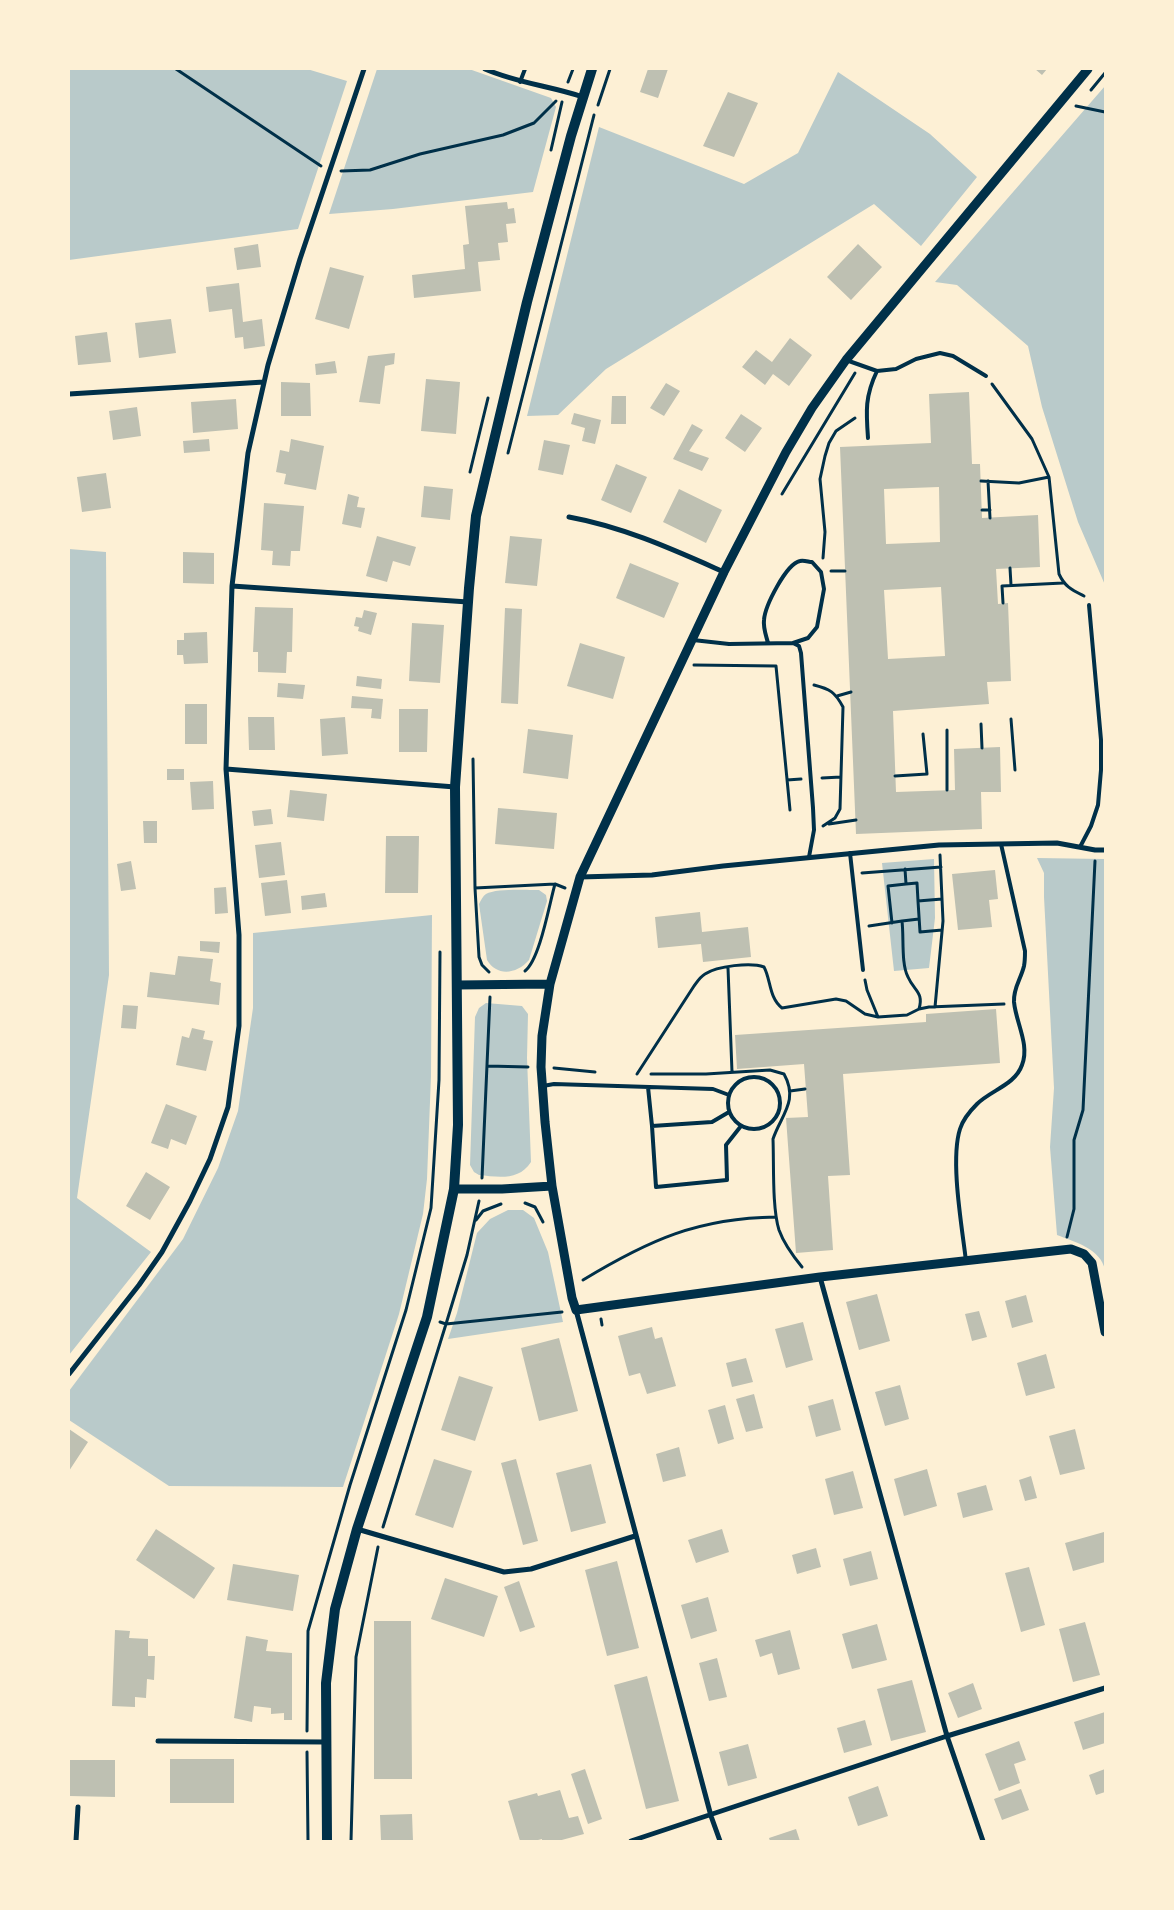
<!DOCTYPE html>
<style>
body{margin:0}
#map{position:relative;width:1174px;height:1910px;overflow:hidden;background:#fdf0d5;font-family:"PT Sans",sans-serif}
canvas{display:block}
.frame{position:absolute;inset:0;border:70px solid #fdf0d5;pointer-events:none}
</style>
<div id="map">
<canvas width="1174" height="1910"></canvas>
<div class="frame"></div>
</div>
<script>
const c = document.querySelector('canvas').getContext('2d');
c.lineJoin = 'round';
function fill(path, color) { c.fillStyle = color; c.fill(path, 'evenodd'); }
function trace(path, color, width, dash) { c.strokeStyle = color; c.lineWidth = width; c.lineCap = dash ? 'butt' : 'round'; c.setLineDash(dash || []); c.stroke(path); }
fill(new Path2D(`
 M69,69H307L347,81L298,229L69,260Z
 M377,69H469L551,98L556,107L533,192L393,209L329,214Z
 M838,72L930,134L977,177L921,246L874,204L606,369L558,415L527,416L599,127L744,184L798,153Z
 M1105,86V585L1078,522L1042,407L1028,346L957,285L935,282Z
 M69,549L106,552L109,975L77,1198L151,1252L69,1355Z
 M1037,858L1105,859V1270C1101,1249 1075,1242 1057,1235L1050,1147L1054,1088L1044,897V873Z
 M934,859L935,918L929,968L894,971L882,863Z
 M539,890L546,895L547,901L529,960C517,974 497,977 487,960L479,904C481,900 483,896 486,894C496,888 527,890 539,890Z
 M432,915L431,1076L427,1179L423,1214L399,1314L343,1487L169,1486L69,1420V1391L183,1239L218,1168L238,1111L253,1008V933Z
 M486,1003L522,1006L528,1014L527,1058L531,1162C519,1181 498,1177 479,1175L474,1172L470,1165L475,1017L479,1008Z
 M508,1210H523L534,1218L548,1252L563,1322L448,1339L457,1313L477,1233L490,1219Z`), '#b9caca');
fill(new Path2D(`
 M648,69H668L658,98L640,92Z
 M1035,69H1047L1042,75Z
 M728,92L758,103L734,157L703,146Z
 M507,202L508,209L514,208L516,223L506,224L508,242L498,243L500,260L478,262L481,291L414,298L412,275L465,269L463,245L469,244L465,206Z
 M258,244L261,267L237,270L234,248Z
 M858,244L882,267L851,300L827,277Z
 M330,267L364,276L349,329L315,319Z
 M239,283L243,322L262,319L265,346L244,349L243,337L235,338L232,309L209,312L206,287Z
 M171,319L176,353L139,358L135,323Z
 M107,332L111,362L78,365L75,336Z
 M790,338L812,355L789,386L773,374L765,385L742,367L756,350L772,362Z
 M395,353L394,364L385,366L380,404L359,402L368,356Z
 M335,361L337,373L316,375L315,364Z
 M426,379L460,382L456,434L421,431Z
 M281,382L310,383L311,416H281Z
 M666,383L680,391L664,416L650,408Z
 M969,392L972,464H980L982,518L1038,515L1040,567L996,569L998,604L1008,603L1011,681L987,682L989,704L893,711L896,792L955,790L954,749L1000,747L1001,792H981L982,829L856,834L840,447L931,443L929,394ZM939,487L940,542L886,544L884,489ZM941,587L945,656L888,659L884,590Z
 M612,396H626V424H611Z
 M236,399L238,429L193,433L191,402Z
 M137,407L141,436L113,440L109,411Z
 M574,413L601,420L595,444L582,441L585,428L571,424Z
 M741,414L762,428L745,452L725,438Z
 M692,424L703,430L689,451L709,458L702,471L673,459Z
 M209,439L210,451L184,453L183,441Z
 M291,439L324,446L316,490L284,484L286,474L276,472L280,450L289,452Z
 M544,440L570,445L563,475L538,470Z
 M616,464L647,477L631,513L601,500Z
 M106,473L111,508L82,512L77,477Z
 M424,486L453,489L450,520L421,517Z
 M679,489L722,510L706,543L663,522Z
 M348,494L359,497L357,507L365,508L361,528L342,524Z
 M264,503L304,506L300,551H291L290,566L272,565L273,551L261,550Z
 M377,536L416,547L410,566L393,561L387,582L366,576Z
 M510,536L542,539L537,586L505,583Z
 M183,552L214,553V584L183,583Z
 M630,563L679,583L664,618L616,598Z
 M255,607L293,608L292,652H287L286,673L258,672V652H253Z
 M505,608L522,609L518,704L501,703Z
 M364,610L377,613L371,635L358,631L359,627L354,626L356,617L362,618Z
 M412,623L444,625L440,683L409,681Z
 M207,632L208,663L184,664L183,655H177V640H184V633Z
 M580,643L625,657L613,699L567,686Z
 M357,676L382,679L381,689L356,686Z
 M278,683L305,685L303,699L277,697Z
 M352,696L383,699L381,719L371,718L372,709L351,708Z
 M185,704H207V744H185Z
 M399,709H428L427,752H399Z
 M248,717H274L275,750H249Z
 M345,717L348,754L322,756L320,719Z
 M528,729L573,735L568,779L523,773Z
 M167,769H184V780H167Z
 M213,781L214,809L192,810L190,782Z
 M290,790L327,794L324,821L287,817Z
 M498,808L557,813L554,849L495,844Z
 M271,809L273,824L254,826L252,811Z
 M143,821H157V843H144Z
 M386,836H419L418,893H385Z
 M281,842L285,875L259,878L255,845Z
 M131,861L136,889L121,891L117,864Z
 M995,870L998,899L989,900L992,927L958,930L952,874Z
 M287,880L291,913L265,916L261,883Z
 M226,887L228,913L215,914L214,888Z
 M325,893L327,907L302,910L301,896Z
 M700,912L702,932L748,927L751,957L703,962L701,944L658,948L655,917Z
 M200,941L220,942L219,953L200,951Z
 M178,956L213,959L210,981L221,983L219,1005L147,997L150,972L175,975Z
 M123,1005L138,1006L136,1029L121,1028Z
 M996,1009L1000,1063L843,1074L850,1175L828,1176L833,1250L796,1253L786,1118L808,1117L804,1064L737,1069L735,1035L926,1022V1014Z
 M192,1028L205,1031L203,1039L213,1041L206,1071L176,1065L182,1036L189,1038Z
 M166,1104L197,1116L186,1145L171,1139L168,1149L151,1143Z
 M146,1172L170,1187L150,1220L126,1206Z
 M877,1294L890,1341L859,1350L846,1302Z
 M1026,1295L1033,1322L1012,1328L1005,1301Z
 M979,1311L987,1337L972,1341L965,1314Z
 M803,1322L813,1360L786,1368L775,1329Z
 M652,1327L655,1339L662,1337L676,1386L647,1394L640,1373L629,1376L618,1336Z
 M559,1338L578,1411L539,1421L521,1348Z
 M1046,1354L1055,1388L1026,1396L1017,1363Z
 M746,1358L753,1382L732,1387L726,1363Z
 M459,1376L493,1387L475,1441L441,1430Z
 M900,1385L909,1419L885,1426L875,1392Z
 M754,1394L763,1428L746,1432L736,1399Z
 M833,1399L841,1430L816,1437L808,1406Z
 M725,1405L734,1439L718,1444L708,1410Z
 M69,1429L88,1442L69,1471Z
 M1075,1429L1085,1469L1060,1475L1049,1436Z
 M679,1447L686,1476L663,1482L656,1454Z
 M434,1459L472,1471L453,1528L415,1515Z
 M516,1459L538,1541L523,1545L501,1463Z
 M591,1464L606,1523L571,1532L556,1473Z
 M927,1469L937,1506L904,1516L894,1479Z
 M853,1471L863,1508L834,1515L825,1479Z
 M1031,1476L1037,1498L1025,1501L1019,1480Z
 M986,1485L993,1510L963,1518L957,1493Z
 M156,1529L215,1568L194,1599L136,1560Z
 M722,1529L729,1552L696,1563L688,1540Z
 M1104,1532L1105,1562L1073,1571L1065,1543Z
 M816,1548L821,1567L797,1574L792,1555Z
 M871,1551L878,1579L850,1586L843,1559Z
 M617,1561L639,1648L607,1656L585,1570Z
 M233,1564L299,1575L293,1611L227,1600Z
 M1029,1567L1045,1625L1021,1632L1005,1573Z
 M445,1578L498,1596L484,1637L431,1619Z
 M519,1581L535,1627L520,1632L504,1587Z
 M708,1597L717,1631L691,1639L681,1605Z
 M374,1621H411L412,1779H374Z
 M1085,1622L1100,1675L1073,1682L1059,1629Z
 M877,1624L887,1660L852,1669L842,1634Z
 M115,1630L130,1631L129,1638L148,1639V1656H155L154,1680L147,1679L146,1698L135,1697V1707L112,1706Z
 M790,1630L800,1669L778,1675L772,1653L760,1657L755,1640Z
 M246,1636L268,1640L266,1651L292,1653V1720H284V1713L271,1714V1708L254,1706L252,1722L234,1718Z
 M717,1658L727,1697L709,1701L699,1663Z
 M647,1676L679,1801L646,1809L614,1685Z
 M912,1680L926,1732L891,1741L877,1689Z
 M973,1683L982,1709L958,1718L948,1693Z
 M1105,1712V1743L1083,1750L1074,1722Z
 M865,1720L872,1745L844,1753L837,1728Z
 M1019,1741L1026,1760L1014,1764L1020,1783L999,1791L985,1754Z
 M748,1744L757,1778L728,1786L719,1752Z
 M170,1759H234V1803H170Z
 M69,1760H115V1797L69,1796Z
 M585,1769L602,1819L588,1824L571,1774Z
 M1105,1769V1792L1096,1795L1089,1775Z
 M878,1786L888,1816L858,1826L848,1797Z
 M1021,1789L1029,1810L1002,1820L994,1799Z
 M560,1790L569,1818L578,1816L584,1834L558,1841H542V1839L534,1841H520L508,1801L537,1793L538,1796Z
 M412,1814L413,1841H381L380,1815Z
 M796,1829L800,1841H770L769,1838Z`), '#bec0b2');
trace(new Path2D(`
 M176,69L321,166
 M568,82L573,69
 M1091,90L1105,73
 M598,105L610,69
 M1076,106L1105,112
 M551,150L562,102
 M341,171L370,170L420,154L503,135L534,123L556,101
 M992,384L1032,439L1049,477L1059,574C1065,587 1072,590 1084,596
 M508,453L594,115
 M470,472L488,398
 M981,481L1019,483L1049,477
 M988,481L990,518
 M782,494L855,373
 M982,510H990
 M823,558L825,532L820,479L825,456L829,443L836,431L855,418
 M1010,568L1011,585
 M831,571H845
 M1003,603L1002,586L1063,583
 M694,665L776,666L790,810
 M814,685C830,689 835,692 843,707L840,809L835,818L823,826
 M837,696L851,692
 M1011,719L1015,770
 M981,724L982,748
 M947,730V790
 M473,759L475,888L479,957L482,965L489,972
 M895,776L927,774L923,734
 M822,778L841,777
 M787,780L801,779
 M829,824L856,820
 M905,869L906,884L917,883L918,901
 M862,873L941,867
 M475,888L555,884L565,888
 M902,921L919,919
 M892,923L888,886L906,884
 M869,926L902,921C904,937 901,964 908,977C914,991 924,992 919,1009
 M942,930L920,932L918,901L942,899
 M728,968L732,1072
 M525,971C540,959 549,905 555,884
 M865,980L867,990L878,1017
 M935,1007L943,921L940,855
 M488,1066L528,1067
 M554,1068L595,1072
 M637,1074L694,986C697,982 700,977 705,974C717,966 751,962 764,967C771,980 769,998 782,1008L836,999L846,1001L865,1014L878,1017L907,1015L919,1009L929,1007L1004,1004
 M651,1074H706L770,1070L784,1074C799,1101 781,1115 773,1139C774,1164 772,1208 779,1230C784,1244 793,1256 802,1267
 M790,1091L805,1089
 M482,1178L490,997
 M525,1203L535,1207L543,1222
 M476,1220L483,1211L501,1204
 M1067,1237L1074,1209V1140L1083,1110L1095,861
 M583,1280C649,1240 698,1218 776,1217
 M601,1319L602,1325
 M440,1322L446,1324L467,1255L479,1201
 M383,1527L446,1324L562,1312
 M307,1731L308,1631L350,1485L406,1310L431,1208L439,1080L440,952
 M307,1752L308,1841
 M351,1841L356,1657L378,1547`), '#003049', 3);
trace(new Path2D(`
 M520,82L525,69
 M846,360L877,371L896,369L916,359L940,353L953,356L986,376
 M868,438C866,411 865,396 877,371
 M693,640L729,644L793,643L799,646L801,653L813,808L814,830L809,857
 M768,643C766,635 763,628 764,620C765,606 786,564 800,561C804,560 809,562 812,562L821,572L824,589L817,627L808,638L793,643
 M1080,847L1091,826L1098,805L1101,770V740L1089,605
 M850,853L863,970
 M728 1103a26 26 0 1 1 52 0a26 26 0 1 1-52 0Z
 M543,1086L554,1084L713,1089L729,1095
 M648,1087L652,1126
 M729,1112L712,1122L652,1126L656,1187L727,1180L726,1145L741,1126
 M966,1261C962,1227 950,1160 960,1129C963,1119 970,1111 977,1104C991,1090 1015,1085 1022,1065C1030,1045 1016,1023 1014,1002C1013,988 1021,979 1024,966C1025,961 1025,956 1025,951L1001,844`), '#003049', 4);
trace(new Path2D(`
 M485,69C517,83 550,86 583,97
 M69,394L264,382
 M569,517C624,527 674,550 724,572
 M232,586L468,602
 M226,769L455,787
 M580,877L652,875L723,866L939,845L1057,843L1095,850H1105
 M820,1277L947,1736L983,1841
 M576,1310L711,1816L720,1841
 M69,1374L139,1285L162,1252L190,1201L210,1159L228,1107L239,1026V935L226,769L232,586L248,453L268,365L300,259L364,69
 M357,1529L504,1572L531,1569L635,1536
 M158,1741L325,1742
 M76,1841L78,1807
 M631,1841L947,1736L1105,1688`), '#003049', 5);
trace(new Path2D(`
 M1088,69L846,360L812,408L786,452L724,572L580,877L550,984L542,1036L541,1067L545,1122L552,1186L572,1298L576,1310L820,1277L1071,1249L1084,1254L1092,1263L1105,1332
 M457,985L550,984
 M454,1189H502L552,1186`), '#003049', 9);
trace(new Path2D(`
 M327,1841L326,1683L335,1609L357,1529L427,1317L454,1189L458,1125L455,787L469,588L476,516L527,302L571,136L592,69`), '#003049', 10);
</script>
